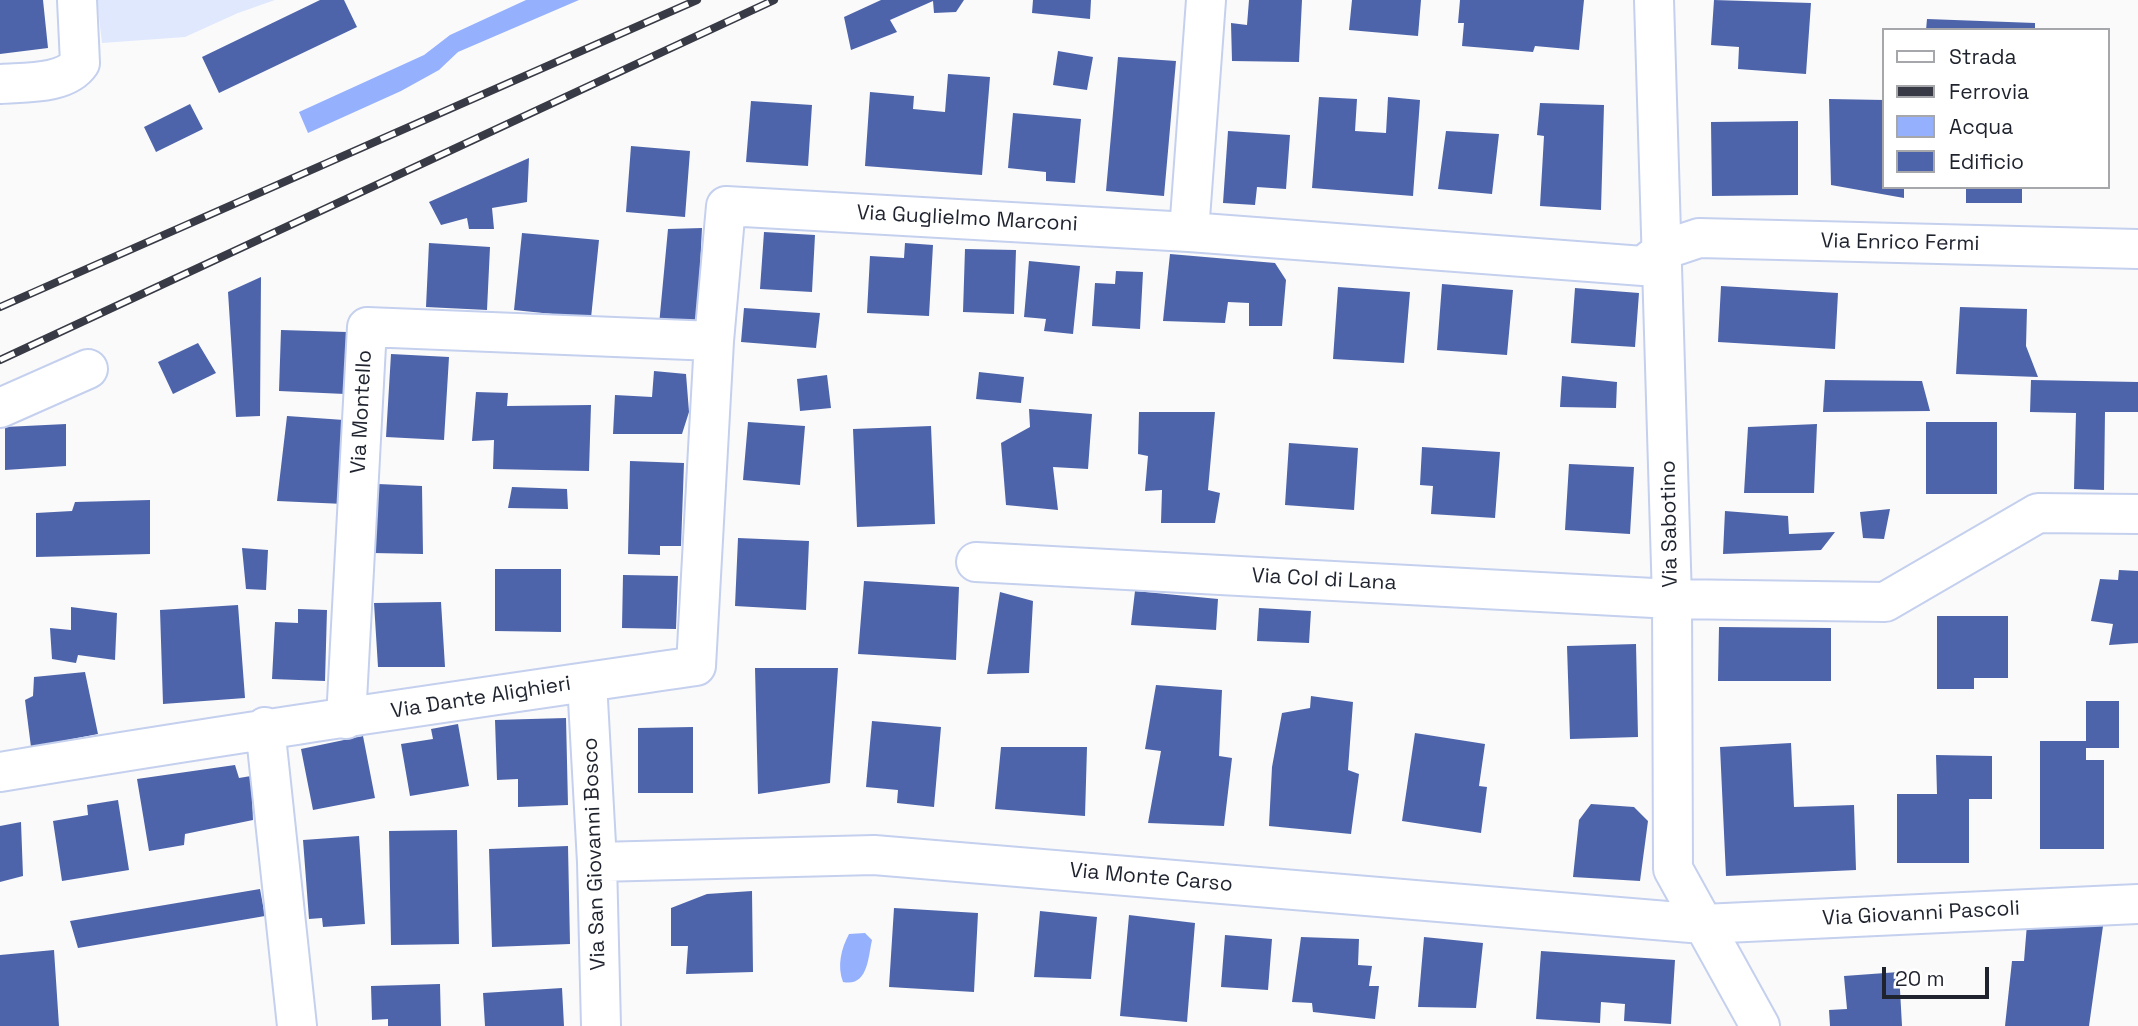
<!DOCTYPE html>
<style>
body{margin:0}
#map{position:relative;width:2138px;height:1026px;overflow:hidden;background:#fafafa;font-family:"Space Grotesk",sans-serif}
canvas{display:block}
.legend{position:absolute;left:1882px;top:28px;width:228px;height:161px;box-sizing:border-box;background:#fff;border:2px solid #a5a7ab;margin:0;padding:9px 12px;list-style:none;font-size:21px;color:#1f232e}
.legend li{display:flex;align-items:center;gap:14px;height:35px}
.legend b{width:35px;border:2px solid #a5a7ab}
.scale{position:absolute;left:1882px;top:967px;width:107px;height:32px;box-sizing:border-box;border:4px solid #1f232e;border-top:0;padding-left:9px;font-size:21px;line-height:24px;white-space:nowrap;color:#1f232e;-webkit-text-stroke:5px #fff;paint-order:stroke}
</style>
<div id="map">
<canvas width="2138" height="1026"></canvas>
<ul class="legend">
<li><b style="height:9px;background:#fff"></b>Strada</li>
<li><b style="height:9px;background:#383b45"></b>Ferrovia</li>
<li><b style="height:19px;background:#95b1fe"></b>Acqua</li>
<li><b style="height:19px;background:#4d64ab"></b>Edificio</li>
</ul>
<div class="scale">20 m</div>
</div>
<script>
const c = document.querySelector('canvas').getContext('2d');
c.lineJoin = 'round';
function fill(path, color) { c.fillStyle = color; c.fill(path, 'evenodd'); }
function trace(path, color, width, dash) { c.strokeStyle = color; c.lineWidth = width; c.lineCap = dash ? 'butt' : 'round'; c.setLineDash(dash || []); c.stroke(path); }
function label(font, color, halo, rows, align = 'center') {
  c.font = font + ' "Space Grotesk",sans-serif'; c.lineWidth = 7; c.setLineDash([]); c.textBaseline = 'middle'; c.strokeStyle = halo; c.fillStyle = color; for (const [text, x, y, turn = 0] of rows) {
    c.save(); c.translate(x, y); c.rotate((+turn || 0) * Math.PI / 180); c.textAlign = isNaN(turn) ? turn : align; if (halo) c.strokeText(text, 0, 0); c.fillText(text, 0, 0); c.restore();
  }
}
fill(new Path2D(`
 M97,0H275L238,13L185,37L102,43Z`), '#dfe8fd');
fill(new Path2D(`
 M526,0H579L458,52L439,70L401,91L308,133L299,112L424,55L450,35Z
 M865,933L872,940C868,958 868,987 843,982C837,966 841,949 849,934Z`), '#95b1fe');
fill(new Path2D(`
 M0,0H43L48,48L0,54Z
 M320,0H344L357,27L219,93L202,57Z
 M881,0H964L956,12L934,13L933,1L890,20L897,32L851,50L844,17Z
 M1033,0H1091L1090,19L1032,13Z
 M1249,0H1302L1299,62L1232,61L1231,23L1247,25Z
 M1352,0H1421L1418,36L1349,30Z
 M1460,0H1584L1579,50L1535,46L1533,52L1462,46L1464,23H1458Z
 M1714,0L1811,3L1806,74L1738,69L1739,47L1711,45Z
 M1927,19L2035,23V30H1926Z
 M1058,51L1093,57L1087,90L1053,85Z
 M1118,57L1176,61L1164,196L1106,191Z
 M948,74L990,77L982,175L865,166L870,92L914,96L913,109L945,112Z
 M1319,97L1357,99L1355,131L1386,133L1388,97L1420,100L1413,196L1312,188Z
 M1829,99L1884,100V187H1904V198L1831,185Z
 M751,101L812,105L808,166L746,162Z
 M1540,103L1604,105L1601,210L1540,206L1544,136L1537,135Z
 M190,104L203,129L156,152L144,127Z
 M1013,113L1081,119L1075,183L1046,181V172L1008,168Z
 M1798,121V195L1712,196L1711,122Z
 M1228,131L1290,135L1286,189L1257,187L1255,205L1223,203Z
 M1446,131L1499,134L1492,194L1438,189Z
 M631,146L690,151L685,217L626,212Z
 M529,158L527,202L492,208L494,229H469L467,218L441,225L429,202Z
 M1966,187H2022V203H1966Z
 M702,228L697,325H659L668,229Z
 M764,232L815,235L812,292L760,289Z
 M522,233L599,240L591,318L514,310Z
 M429,243L490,247L487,310L426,307Z
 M905,243L933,245L929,316L867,313L870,256L904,258Z
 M965,249L1016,250L1014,314L963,312Z
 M1170,254L1275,263L1286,280L1282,326H1249V303L1228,302L1225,323L1163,321Z
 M1029,261L1080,266L1073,334L1044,331L1046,319L1024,317Z
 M1116,271L1143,272L1140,329L1092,326L1095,283L1115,284Z
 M261,277L260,416L236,417L228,292Z
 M1442,284L1513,290L1507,355L1437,350Z
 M1721,286L1838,293L1835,349L1718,342Z
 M1338,287L1410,292L1404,363L1333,359Z
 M1575,288L1639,293L1635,347L1571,343Z
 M1960,307L2027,309L2026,346L2038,377L1956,374Z
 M744,308L820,313L816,348L741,342Z
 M281,330L347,332L345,394L279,391Z
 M198,343L216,373L173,394L158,362Z
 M391,354L449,357L444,440L386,437Z
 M654,371L686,374L689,412L682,434H613L615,395L652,397Z
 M979,372L1024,377L1021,403L976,399Z
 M827,375L831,408L800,411L797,379Z
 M1562,376L1617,382L1616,408L1560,407Z
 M1825,380L1922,381L1930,411L1823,412Z
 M2031,380L2138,382V412H2105L2104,490L2074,489L2076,413L2030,412Z
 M476,392L508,393L507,406L591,405L589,471L493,469L494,440L472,441Z
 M1029,409L1092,414L1088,469L1053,467L1058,510L1006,505L1001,443L1030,427Z
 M1139,412H1215L1208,490L1220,493L1215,523H1161L1162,490L1145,491L1148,456L1138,454Z
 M287,416L344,420V504L277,501Z
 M748,422L805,426L800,485L743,480Z
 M1926,422H1997V494H1926Z
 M66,424V466L5,470V427Z
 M1817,424L1814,493H1744L1748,427Z
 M931,426L935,524L857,527L853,429Z
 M1289,443L1358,448L1354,510L1285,505Z
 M1422,447L1500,452L1495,518L1431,514L1433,486L1420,485Z
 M630,461L684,463L681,546H660V555L628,554Z
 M1569,464L1634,467L1630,534L1565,530Z
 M378,484L422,486L423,554L373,553Z
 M512,487L567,489L568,509L508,508Z
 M150,500V554L36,557V513L72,511L75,502Z
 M1890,509L1884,539L1863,538L1860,512Z
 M1725,511L1788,516L1789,534L1835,532L1821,550L1723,554Z
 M738,538L809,541L806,610L735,606Z
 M242,548L268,550L266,590L246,589Z
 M495,569H561V632L495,631Z
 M2119,570L2138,571V643L2109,645L2113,624L2091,621L2100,579L2118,580Z
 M623,575L678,576L676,629L622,628Z
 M864,581L959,587L956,660L858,654Z
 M1135,591L1218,599L1216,630L1131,625Z
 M1000,592L1033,601L1029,673L987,674Z
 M441,602L445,667H378L374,603Z
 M238,605L245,698L163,704L160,610Z
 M71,607L117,613L115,660L78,655L76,663L52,659L50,628L71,630Z
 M1259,608L1311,611L1309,643L1257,641Z
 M298,609L327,610L325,681L272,679L275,622L298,623Z
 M1937,616H2008V678H1974V689H1937Z
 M1719,627L1831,628V681H1718Z
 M1636,644L1638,737L1570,739L1567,646Z
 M755,668H838L830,783L758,794Z
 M85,672L98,734L31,747L25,700L33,696L34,677Z
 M1156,685L1222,690L1219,756L1232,758L1224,826L1148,823L1161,751L1145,749Z
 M1311,696L1353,702L1348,770L1359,774L1351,834L1269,826L1272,767L1282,713L1310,708Z
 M2086,701H2119V748H2086V760H2104V849H2040V741H2086Z
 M566,718L568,805L518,807V779L497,780L495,720Z
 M872,721L941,727L934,807L897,803L898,790L866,787Z
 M458,724L469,786L410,796L401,744L433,739L431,729Z
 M693,727V793H638V728Z
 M1415,733L1485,744L1479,786L1487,787L1481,833L1402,821Z
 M363,736L375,798L313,810L301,749Z
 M1791,743L1794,807L1854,805L1856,870L1726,876L1720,747Z
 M1001,747H1087L1085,816L995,809Z
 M1936,755L1992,756V799H1969V863H1897V794H1937Z
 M235,765L239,778L251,776L253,820L185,834L184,845L149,851L137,779Z
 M118,800L129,870L62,881L53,821L88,815L87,805Z
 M1591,804L1634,807L1648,821L1640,881L1573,877L1579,820Z
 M21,822L23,876L0,882V826Z
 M457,830L459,944L391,945L389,831Z
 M359,836L365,924L323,927L322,918L309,919L303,840Z
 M568,846L570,944L492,947L489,849Z
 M260,889L265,916L78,948L70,921Z
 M752,891L753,972L686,974L688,946H671V908L707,894Z
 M894,908L978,913L974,992L889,987Z
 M1040,911L1097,917L1091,979L1034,977Z
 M1129,915L1195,923L1187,1022L1120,1016Z
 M2104,919L2089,1026H2005L2012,961H2024L2027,924Z
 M1225,935L1272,939L1268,990L1221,987Z
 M1301,937L1359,939L1358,965L1372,966L1369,986H1379L1375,1019L1313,1012L1312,1003L1292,1002Z
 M1424,937L1483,943L1476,1008L1418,1007Z
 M54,950L59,1026H0V955Z
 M1541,951L1675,960L1671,1024L1624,1021L1625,1004L1601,1002L1600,1023L1536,1019Z
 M1899,972L1902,1026H1830L1829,1010L1847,1009L1844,976Z
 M440,984L441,1026H388V1019L372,1020L371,986Z
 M562,988L564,1026H485L483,993Z`), '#4d64ab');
const minor = new Path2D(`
 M1654,0L1672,599L1673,869L1760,1026
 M0,84C24,82 65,85 80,63L77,0
 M1189,232L1206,0
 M0,408L88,369
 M976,562L1672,599L1885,602L2038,513L2138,514
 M587,682L597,862L601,1026
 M346,719L367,327L714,341
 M265,727L297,1026
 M0,772C232,733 464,700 696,666L714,341L726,206L1189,232L1643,266L1663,250L1699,238L2138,249
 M597,862L874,855L1703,924L2138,904`);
trace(minor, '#c4d0ee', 42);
trace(minor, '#fff', 38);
const rail = new Path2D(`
 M0,307L697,0
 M0,360L774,0`);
trace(rail, '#383b45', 8);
trace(rail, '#fff', 5, [16]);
label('21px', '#1f232e', '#fff', [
 ["Via Guglielmo Marconi",967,219,3],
 ["Via Enrico Fermi",1900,243,1],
 ["Via Montello",362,412,-87],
 ["Via Sabotino",1670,524,-91],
 ["Via Col di Lana",1324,580,3],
 ["Via Dante Alighieri",481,698,-9],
 ["Via San Giovanni Bosco",595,854,-92],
 ["Via Monte Carso",1151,878,5],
 ["Via Giovanni Pascoli",1921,914,-3]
]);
</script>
